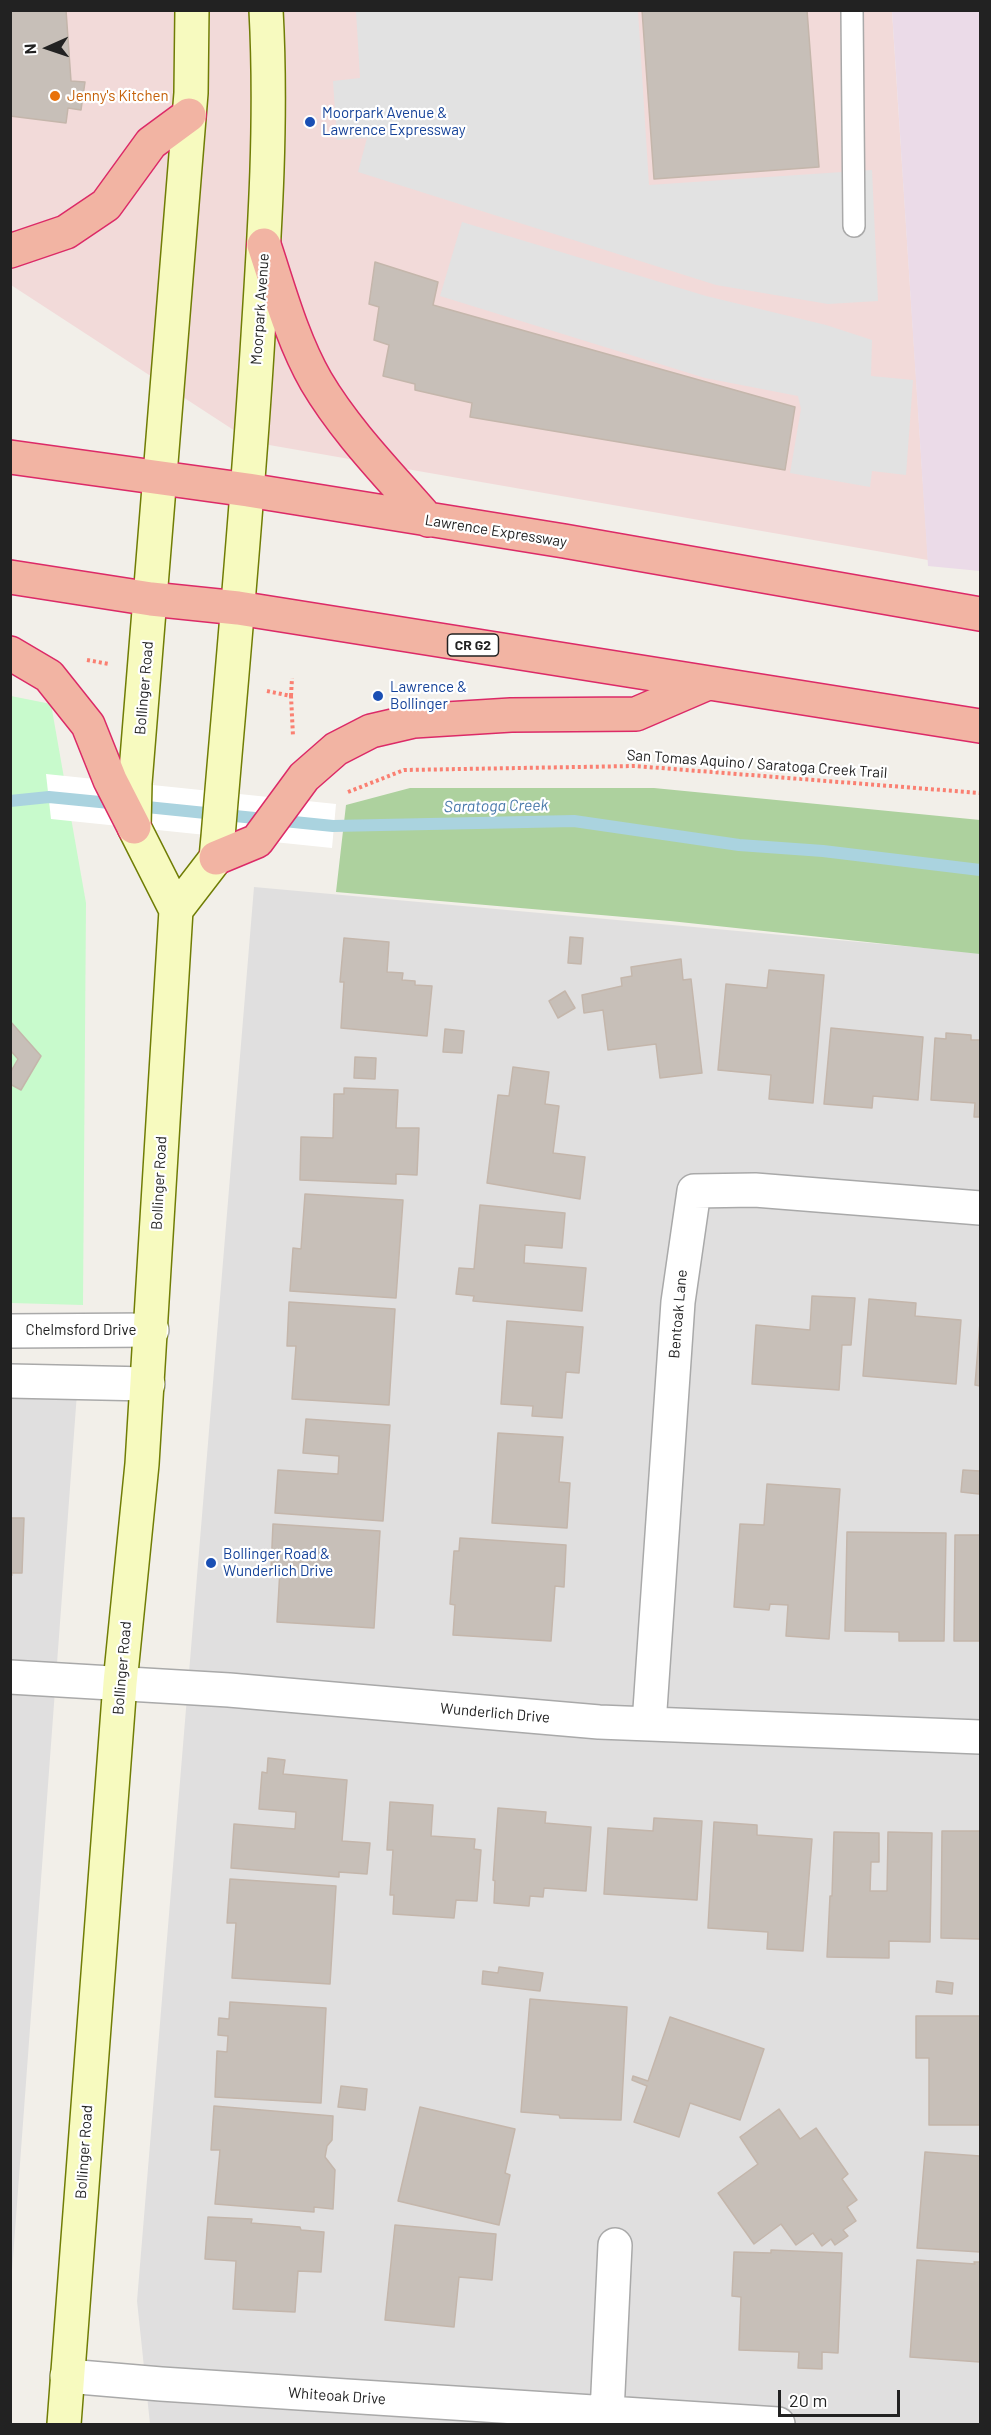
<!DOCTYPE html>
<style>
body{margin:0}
#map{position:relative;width:991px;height:2435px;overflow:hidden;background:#f2efe9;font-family:Barlow,sans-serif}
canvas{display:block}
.frame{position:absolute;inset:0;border:12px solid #222;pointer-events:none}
.north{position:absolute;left:18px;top:18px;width:60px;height:60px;-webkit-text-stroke:4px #fff;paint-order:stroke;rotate:267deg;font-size:16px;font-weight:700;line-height:24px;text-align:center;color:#222}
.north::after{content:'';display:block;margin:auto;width:21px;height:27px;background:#222;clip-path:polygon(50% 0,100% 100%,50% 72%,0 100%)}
.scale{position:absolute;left:778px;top:2390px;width:122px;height:27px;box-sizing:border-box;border:3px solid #222;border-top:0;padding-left:8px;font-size:18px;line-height:21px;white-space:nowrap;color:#222;-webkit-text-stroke:4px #fff;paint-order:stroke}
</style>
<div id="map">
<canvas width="991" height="2435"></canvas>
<div class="frame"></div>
<div class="north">N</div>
<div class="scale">20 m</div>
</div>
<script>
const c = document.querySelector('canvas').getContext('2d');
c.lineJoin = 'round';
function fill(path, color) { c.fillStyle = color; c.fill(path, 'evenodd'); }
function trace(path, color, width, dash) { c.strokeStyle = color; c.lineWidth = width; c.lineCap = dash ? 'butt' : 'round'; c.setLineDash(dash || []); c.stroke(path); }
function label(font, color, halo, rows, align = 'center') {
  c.font = font + ' Barlow,sans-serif'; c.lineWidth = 4.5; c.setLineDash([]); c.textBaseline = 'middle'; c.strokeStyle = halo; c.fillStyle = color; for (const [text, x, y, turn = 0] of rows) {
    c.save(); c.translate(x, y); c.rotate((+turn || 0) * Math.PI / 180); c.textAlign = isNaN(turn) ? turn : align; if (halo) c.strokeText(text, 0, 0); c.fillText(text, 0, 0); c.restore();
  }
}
fill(new Path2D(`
 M254,887L980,953V2424H150L137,2301Z
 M11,1391L77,1393L11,2285Z`), '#e0dfdf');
fill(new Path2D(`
 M10,11H892L928,560L252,442L11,285Z`), '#f2dad9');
fill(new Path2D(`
 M892,11H980V571L928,566Z`), '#ebdbe8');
fill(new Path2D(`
 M410,788H654L980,820V954L670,921L336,892L346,805Z`), '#add19e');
fill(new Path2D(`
 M11,696L51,704L86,903L83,1305L11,1303Z`), '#c8facc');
fill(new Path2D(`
 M356,11H638L649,185L872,170L878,301L828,304L716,285L358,172L367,138L337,140L333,81L360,78Z
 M462,222L706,296L826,325L872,340L871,376L913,380L906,475L872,471L870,487L790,473L801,409L798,396L705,378L440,296Z`), '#e2e2e2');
fill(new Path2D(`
 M46,774L336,804L332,848L51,819Z`), '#fff');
trace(new Path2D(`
 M10,801L49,797L120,804
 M137,806L333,826L574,821L739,845L823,851L980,870`), '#aad3df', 12);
const building = new Path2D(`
 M10,10H66L71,81L85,82L81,110L68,108L66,123L10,116Z
 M642,10H807L819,167L654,179Z
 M375,262L438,282L433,305L795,407L785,470L470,417L472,403L415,390V384L383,376L389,345L374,340L379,307L369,304Z
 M570,937L583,938L581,964L568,963Z
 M344,938L389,942L387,972L403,973L402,980L415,981V985L432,986L427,1036L341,1028L344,982H340Z
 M681,959L683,980L691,979L702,1073L660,1078L656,1044L608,1050L603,1010L584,1013L582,995L622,986L621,978L632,976L631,967Z
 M769,970L824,975L813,1103L769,1099L771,1075L718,1070L726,984L767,988Z
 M565,991L575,1008L558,1018L549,1001Z
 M10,1021L41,1056L21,1090L10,1084V1073L18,1059L10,1050Z
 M831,1028L923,1037L918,1100L873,1096L872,1108L824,1104Z
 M445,1029L464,1031L462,1053L443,1052Z
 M946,1033L971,1035V1040H980V1117H974L975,1103L931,1100L935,1038L946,1039Z
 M355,1057L376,1058L375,1079L354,1078Z
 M513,1067L549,1072L545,1104L559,1106L553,1153L585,1157L580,1199L487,1183L498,1095L509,1096Z
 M344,1088L398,1090L396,1128H419L417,1175L396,1174V1184L300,1180L301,1137L333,1138L334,1094H344Z
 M305,1194L403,1200L396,1298L290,1291L293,1248L301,1249Z
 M480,1205L565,1213L562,1248L525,1245L524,1263L586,1268L582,1311L473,1301L474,1296L456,1294L459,1268L474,1269Z
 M812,1296L855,1298L851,1345H842L839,1390L752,1384L756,1325L810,1330Z
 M869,1299L916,1303L915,1316L961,1320L956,1384L863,1376Z
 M289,1302L395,1309L389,1405L292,1399L296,1346H287Z
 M507,1321L583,1327L579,1373L566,1372L562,1418L532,1416L533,1406L501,1404Z
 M980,1322V1386L975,1385Z
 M306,1419L390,1425L383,1521L275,1513L278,1470L338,1474L339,1456L303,1453Z
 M498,1433L563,1437L559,1482L570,1483L567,1528L492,1523Z
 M963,1470L980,1471L979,1494L961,1492Z
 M767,1484L840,1489L829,1639L786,1636L788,1605L770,1604L769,1610L734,1607L740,1524L764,1525Z
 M10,1518H24L22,1573H11L12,1575H10Z
 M273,1524L380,1531L374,1628L277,1622L280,1569H271Z
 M847,1532L946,1533L944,1641H899V1632L845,1631Z
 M955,1535H980V1641H954Z
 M460,1538L566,1545L564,1587L555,1586L551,1641L453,1635L455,1605L450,1604L454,1551H459Z
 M268,1758L285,1760L283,1774L347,1780L342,1841L370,1843L367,1874L339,1872V1877L231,1868L234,1824L295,1829L296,1812L259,1809L262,1772L267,1773Z
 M390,1802L433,1805L431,1836L475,1839L474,1849L481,1850L477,1901L456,1900L454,1918L393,1914L394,1895H390L393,1850H387Z
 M498,1808L546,1812L545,1823L591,1827L586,1891L544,1888L543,1897L530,1896L529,1906L494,1903L495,1881L493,1880Z
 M654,1818L702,1821L697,1900L604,1894L608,1828L653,1831Z
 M714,1822L757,1825V1835L812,1839L803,1951L767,1949L768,1932L708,1928Z
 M942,1831H980V1939L941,1938Z
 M834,1832L879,1833V1862H871L870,1891H887L888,1832L932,1833L930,1942L889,1941V1958L827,1957L830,1896H832Z
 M230,1879L336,1886L330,1984L232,1978L236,1923H227Z
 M499,1967L543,1973L540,1991L482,1984L483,1971L498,1973Z
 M937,1981L953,1983L952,1994L936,1992Z
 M530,1999L627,2007L621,2120L560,2118L559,2115L521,2112Z
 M230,2002L326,2008L321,2103L215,2097L217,2051L227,2052L228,2036L218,2035L219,2018L229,2019Z
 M916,2016H980V2125H929V2058H916Z
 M670,2017L764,2049L740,2120L690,2103L679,2137L634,2122L647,2086L632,2080L633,2076L648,2081Z
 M341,2086L367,2089L365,2110L338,2107Z
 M214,2106L333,2116L332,2140L327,2146L325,2157L335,2170L333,2209L314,2207V2212L215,2204L220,2150H211Z
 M420,2107L515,2129L505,2173L510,2175L499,2225L398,2201Z
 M779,2109L800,2139L816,2128L848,2174L842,2179L857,2200L847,2207L856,2221L843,2230L848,2236L835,2245L831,2239L822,2246L813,2233L796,2245L781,2224L754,2244L718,2193L758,2164L740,2137Z
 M925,2152L980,2156V2252L917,2248Z
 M208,2217L252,2219L251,2223L300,2227L301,2230L324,2232L321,2272L298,2271L295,2312L233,2309L236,2261L205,2259Z
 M395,2225L496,2234L492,2280L459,2277L454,2327L385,2320Z
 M771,2250L842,2253L838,2353L822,2352V2369L798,2368L799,2352L739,2350L741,2297L732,2296L734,2252L771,2253Z
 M917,2260L975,2264L974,2262H980V2362L910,2357Z`);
fill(building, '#c7bfb8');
trace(building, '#c4b6ab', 1.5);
const service = new Path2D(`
 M852,10L854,226`);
const minor = new Path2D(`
 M10,1331L152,1330
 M10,1381L148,1384
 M10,1677L229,1690L599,1722L980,1737
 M649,1724L678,1302L694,1191L755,1190L980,1208
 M67,2376L161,2384L778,2424
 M607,2413L615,2245`);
const secondary = new Path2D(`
 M176,910L216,858L218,837C232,670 248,503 258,336C265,227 272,120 266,10
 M64,2424L120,1683L142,1464L176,910L134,827L135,783L191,93L192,10`);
const trunk = new Path2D(`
 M264,245C279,290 292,339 316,381C346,432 390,476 428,520
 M10,251L66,232L106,205L151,143L189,115
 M10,457L248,490L564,541L980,614
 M10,577L151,599L238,608L980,726
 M10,653L49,676L88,725L110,780L134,827
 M216,858L257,841L304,777L336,749L371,731L414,721L511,715L636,714L708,683`);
trace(service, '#a9a9a9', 24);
trace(minor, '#a9a9a9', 36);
trace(secondary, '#707d05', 36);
trace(trunk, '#dc2a67', 36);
trace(new Path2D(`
 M87,660L109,664
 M267,691L291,696L293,736
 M291,696L292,678
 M348,792L404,770L635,766L980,793`), '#fa8072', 4, [3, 3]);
trace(service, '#fff', 21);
trace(minor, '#fff', 33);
trace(secondary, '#f7fabf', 33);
trace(trunk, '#f2b4a3', 33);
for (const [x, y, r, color] of [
 [55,96,6,"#e8710a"],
 [310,122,6,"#1a4fb4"],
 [378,696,6,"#1a4fb4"],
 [211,1563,6,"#1a4fb4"]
]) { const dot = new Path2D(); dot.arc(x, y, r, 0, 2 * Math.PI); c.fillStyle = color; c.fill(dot); trace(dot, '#fff', 2); }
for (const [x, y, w] of [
 [473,645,51]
]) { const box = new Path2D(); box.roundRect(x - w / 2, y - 11, w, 22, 4.5); c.fillStyle = '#fff'; c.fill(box); trace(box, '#222', 1.5); }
label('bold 14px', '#222', null, [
 ["CR G2",473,645]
]);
label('15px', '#c56008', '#fff', [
 ["Jenny's Kitchen",67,96]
], 'left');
label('15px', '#164399', '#fff', [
 ["Moorpark Avenue &",322,113],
 ["Lawrence Expressway",322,130],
 ["Lawrence &",390,687],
 ["Bollinger",390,704],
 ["Bollinger Road &",223,1554],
 ["Wunderlich Drive",223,1571]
], 'left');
label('15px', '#222', '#fff', [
 ["Moorpark Avenue",260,309,-86],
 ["Lawrence Expressway",496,531,9],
 ["Bollinger Road",144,688,-85],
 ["San Tomas Aquino / Saratoga Creek Trail",757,764,4],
 ["Bollinger Road",159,1183,-87],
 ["Bentoak Lane",678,1314,-85],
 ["Chelmsford Drive",81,1330],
 ["Bollinger Road",122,1668,-85],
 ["Wunderlich Drive",495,1713,5],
 ["Bollinger Road",84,2152,-86],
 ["Whiteoak Drive",337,2396,4]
]);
label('italic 16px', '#4a7aab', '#fff', [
 ["Saratoga Creek",496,806,-1]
]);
</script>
